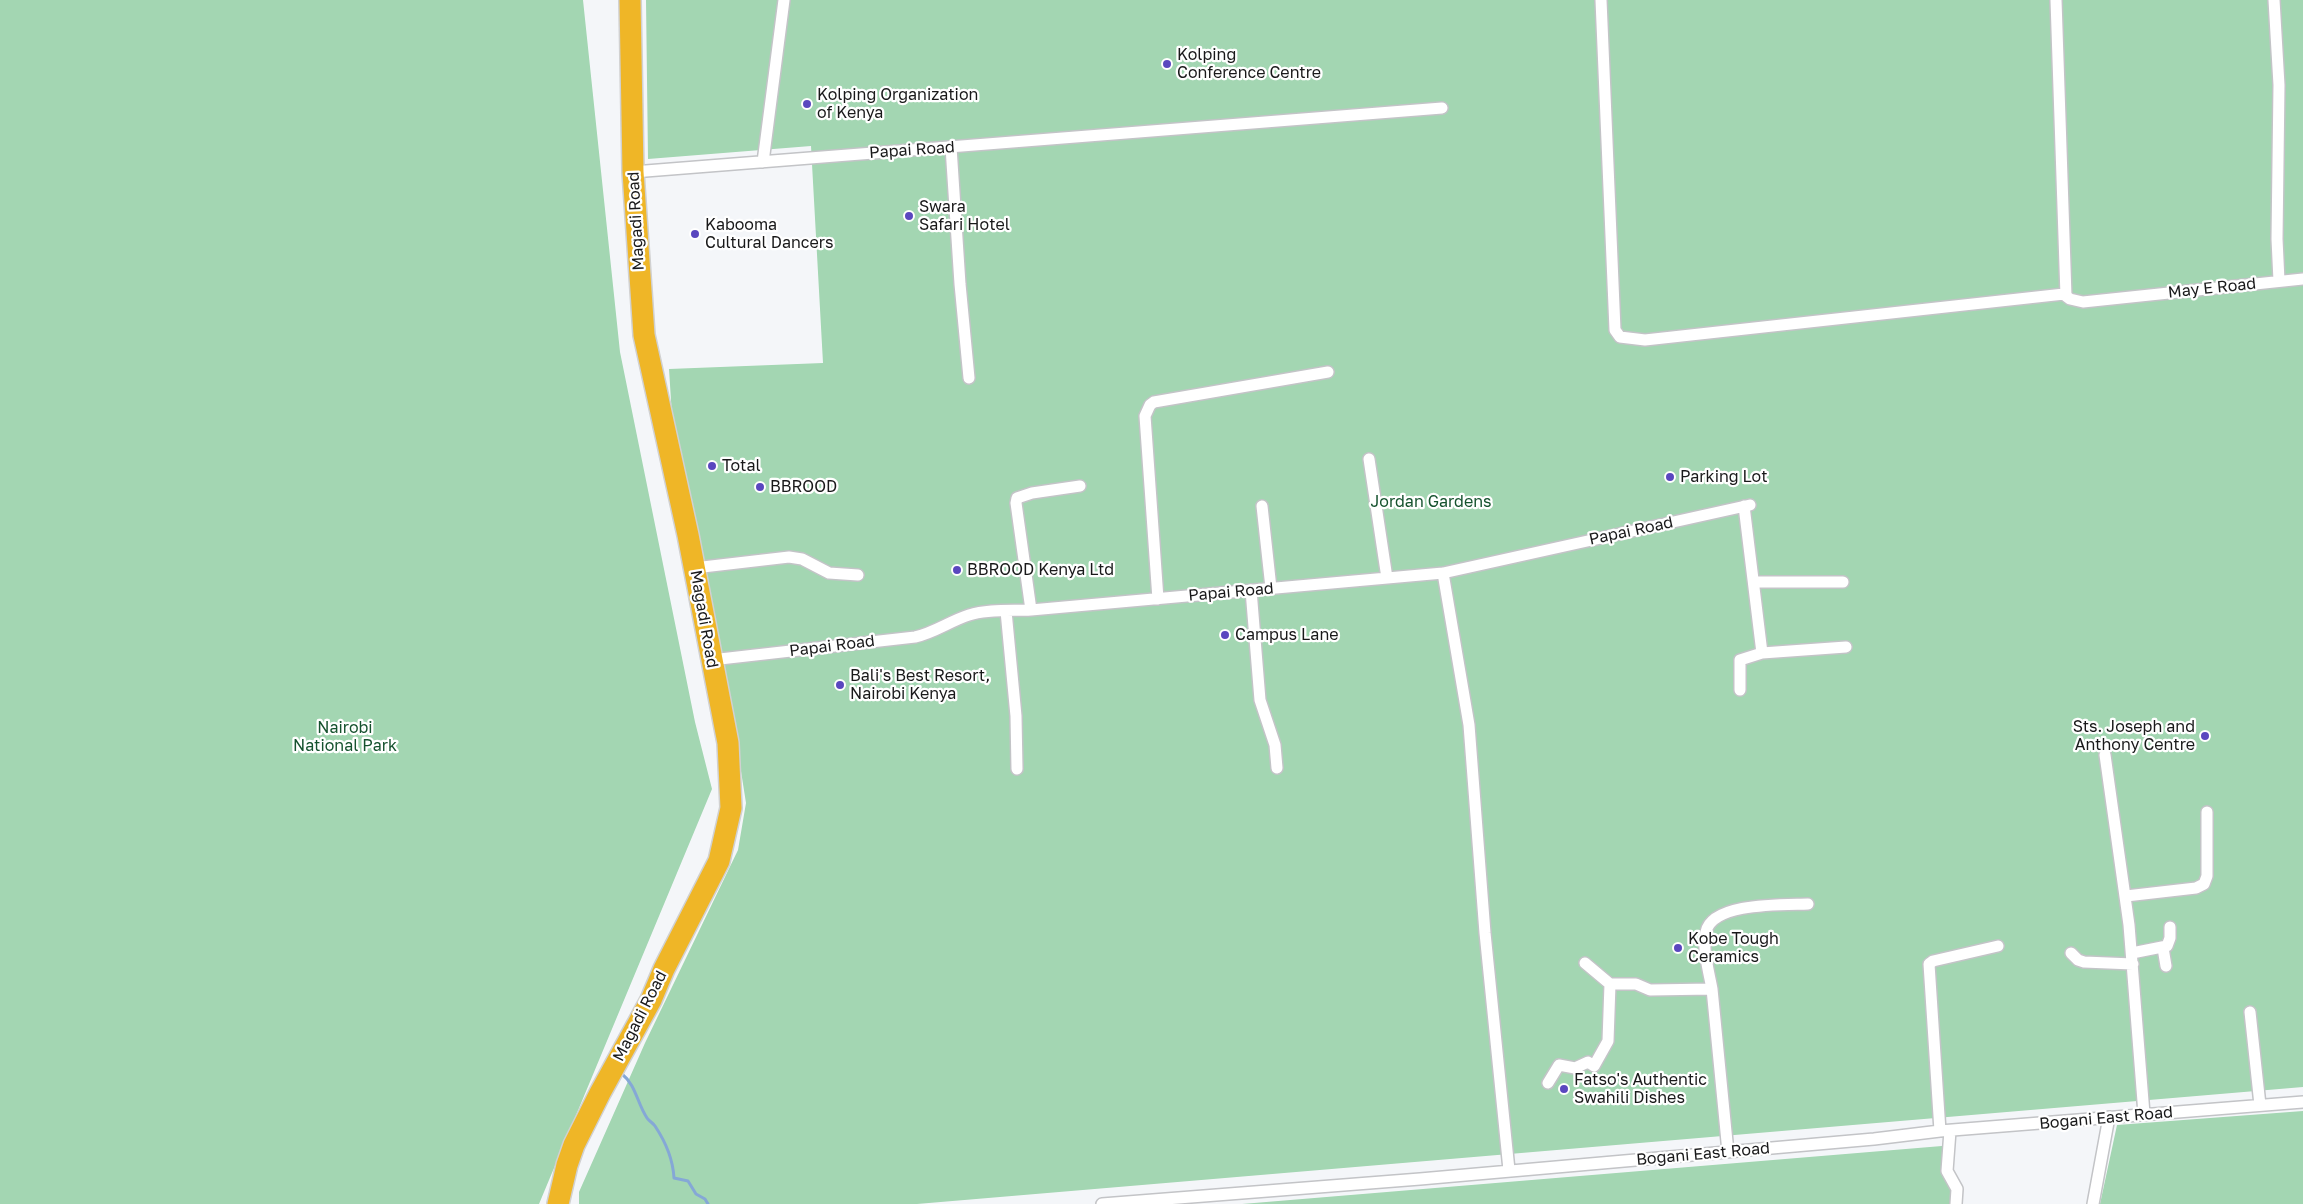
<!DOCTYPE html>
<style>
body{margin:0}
canvas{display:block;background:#f4f6f9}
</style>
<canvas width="2303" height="1204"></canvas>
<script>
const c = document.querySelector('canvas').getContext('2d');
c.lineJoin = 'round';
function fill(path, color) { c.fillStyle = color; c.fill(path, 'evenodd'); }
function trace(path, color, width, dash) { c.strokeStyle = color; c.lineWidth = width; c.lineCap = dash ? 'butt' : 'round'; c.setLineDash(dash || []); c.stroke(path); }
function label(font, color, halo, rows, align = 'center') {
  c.font = font + ' "Golos Text",sans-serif'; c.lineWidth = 4.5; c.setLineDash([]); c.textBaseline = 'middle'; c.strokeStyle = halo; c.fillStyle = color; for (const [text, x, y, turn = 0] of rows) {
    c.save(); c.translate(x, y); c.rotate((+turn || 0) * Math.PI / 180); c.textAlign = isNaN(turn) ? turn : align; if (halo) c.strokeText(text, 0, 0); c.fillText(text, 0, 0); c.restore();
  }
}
fill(new Path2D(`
 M0,0H583L620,352L695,722L712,789L539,1204H0Z
 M646,0H2303V1087L917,1204H579V1192L645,1043L738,850L746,803L726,676L672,416L669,369L823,363L811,146L648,159Z
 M2303,1111V1204H2100L2117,1125Z
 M1954,1145L1951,1204H1242Z`), '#a3d6b2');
trace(new Path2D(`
 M622,1074C636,1085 637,1103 647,1118C649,1121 653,1123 655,1126C665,1141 673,1160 674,1178L688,1181L696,1194L705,1199L708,1204`), '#85a8d6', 3);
const street = new Path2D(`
 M1601,0L1615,330L1620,337L1645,340L2064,294
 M2056,0L2066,296L2070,299L2083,302L2303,279
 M2274,0L2279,85L2277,239L2279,281
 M951,147L960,284L969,378
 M763,162L784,0
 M633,172L1442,108
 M1369,459L1387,578
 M1262,506L1271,588
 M1744,506L1762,653L1846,647
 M694,568L789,557L802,559L829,573L858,575
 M1443,573L1469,725L1485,933L1509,1170
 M1754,582H1843
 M1251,590L1260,700L1275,745L1277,768
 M1158,599L1145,416L1150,405L1154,402L1328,372
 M1031,610L1016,503L1017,498L1032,493L1080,486
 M1006,611L1016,716L1017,769
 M711,660L915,637C934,633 950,621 969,615C989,609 1011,611 1031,610L1443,573L1750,505
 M1740,690V660L1762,653
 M2105,755L2129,925L2144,1114
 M2126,896L2196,888L2204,884L2207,876V812
 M2163,948L2166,966
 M2071,953L2078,960L2084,962L2133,964
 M2132,953L2167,946L2170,938V927
 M1585,963L1610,984
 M1712,989C1709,972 1702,949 1706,932C1712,902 1784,905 1808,904
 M2250,1012L2260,1105
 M1548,1083L1559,1065L1575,1068L1588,1062L1594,1066L1608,1041L1610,984H1636L1650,990L1712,989L1728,1152
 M1940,1131L1929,964L1933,961L1998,946
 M1950,1131L1947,1171L1957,1189L1956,1204
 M1102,1204L1420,1179L1874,1139L1940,1131L2303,1102
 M2093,1204L2109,1117`);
const highway = new Path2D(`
 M558,1204L567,1165L574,1145L600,1093L651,1000L664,969L719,861L731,808L728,743L688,535L644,335L633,172L630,0`);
trace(street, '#c3c4c7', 14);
trace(highway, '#d1d1d1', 24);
trace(street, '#fff', 11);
trace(highway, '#efb627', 21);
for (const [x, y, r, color] of [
 [1167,64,5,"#5a47bf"],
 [807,104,5,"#5a47bf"],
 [909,216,5,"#5a47bf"],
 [695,234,5,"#5a47bf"],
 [712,466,5,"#5a47bf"],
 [1670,477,5,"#5a47bf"],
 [760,487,5,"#5a47bf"],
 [957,570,5,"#5a47bf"],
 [1225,635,5,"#5a47bf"],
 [840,685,5,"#5a47bf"],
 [2205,736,5,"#5a47bf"],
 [1678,948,5,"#5a47bf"],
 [1564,1089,5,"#5a47bf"]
]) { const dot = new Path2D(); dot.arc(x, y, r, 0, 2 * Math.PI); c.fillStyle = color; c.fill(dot); trace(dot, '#fff', 2); }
label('16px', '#19191a', '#fff', [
 ["Kolping",1177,55],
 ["Conference Centre",1177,73],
 ["Kolping Organization",817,95],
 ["of Kenya",817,113],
 ["Swara",919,207],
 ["Safari Hotel",919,225],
 ["Kabooma",705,225],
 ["Cultural Dancers",705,243],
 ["Total",722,466],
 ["Parking Lot",1680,477],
 ["BBROOD",770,487],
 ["BBROOD Kenya Ltd",967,570],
 ["Campus Lane",1235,635],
 ["Bali's Best Resort,",850,676],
 ["Nairobi Kenya",850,694],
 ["Sts. Joseph and",2195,727,"right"],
 ["Anthony Centre",2195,745,"right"],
 ["Kobe Tough",1688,939],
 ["Ceramics",1688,957],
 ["Fatso's Authentic",1574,1080],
 ["Swahili Dishes",1574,1098]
], 'left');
label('16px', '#19191a', '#fff', [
 ["Papai Road",912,150,-4],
 ["Magadi Road",636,221,-93],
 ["May E Road",2212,288,-6],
 ["Papai Road",1631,531,-12],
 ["Papai Road",1231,592,-5],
 ["Magadi Road",704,619,80],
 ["Papai Road",832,646,-7],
 ["Magadi Road",640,1016,-63],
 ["Bogani East Road",2106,1118,-5],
 ["Bogani East Road",1703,1154,-5]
]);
label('16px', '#15522e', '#fff', [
 ["Jordan Gardens",1431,502],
 ["Nairobi",345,728],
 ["National Park",345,746]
]);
</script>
